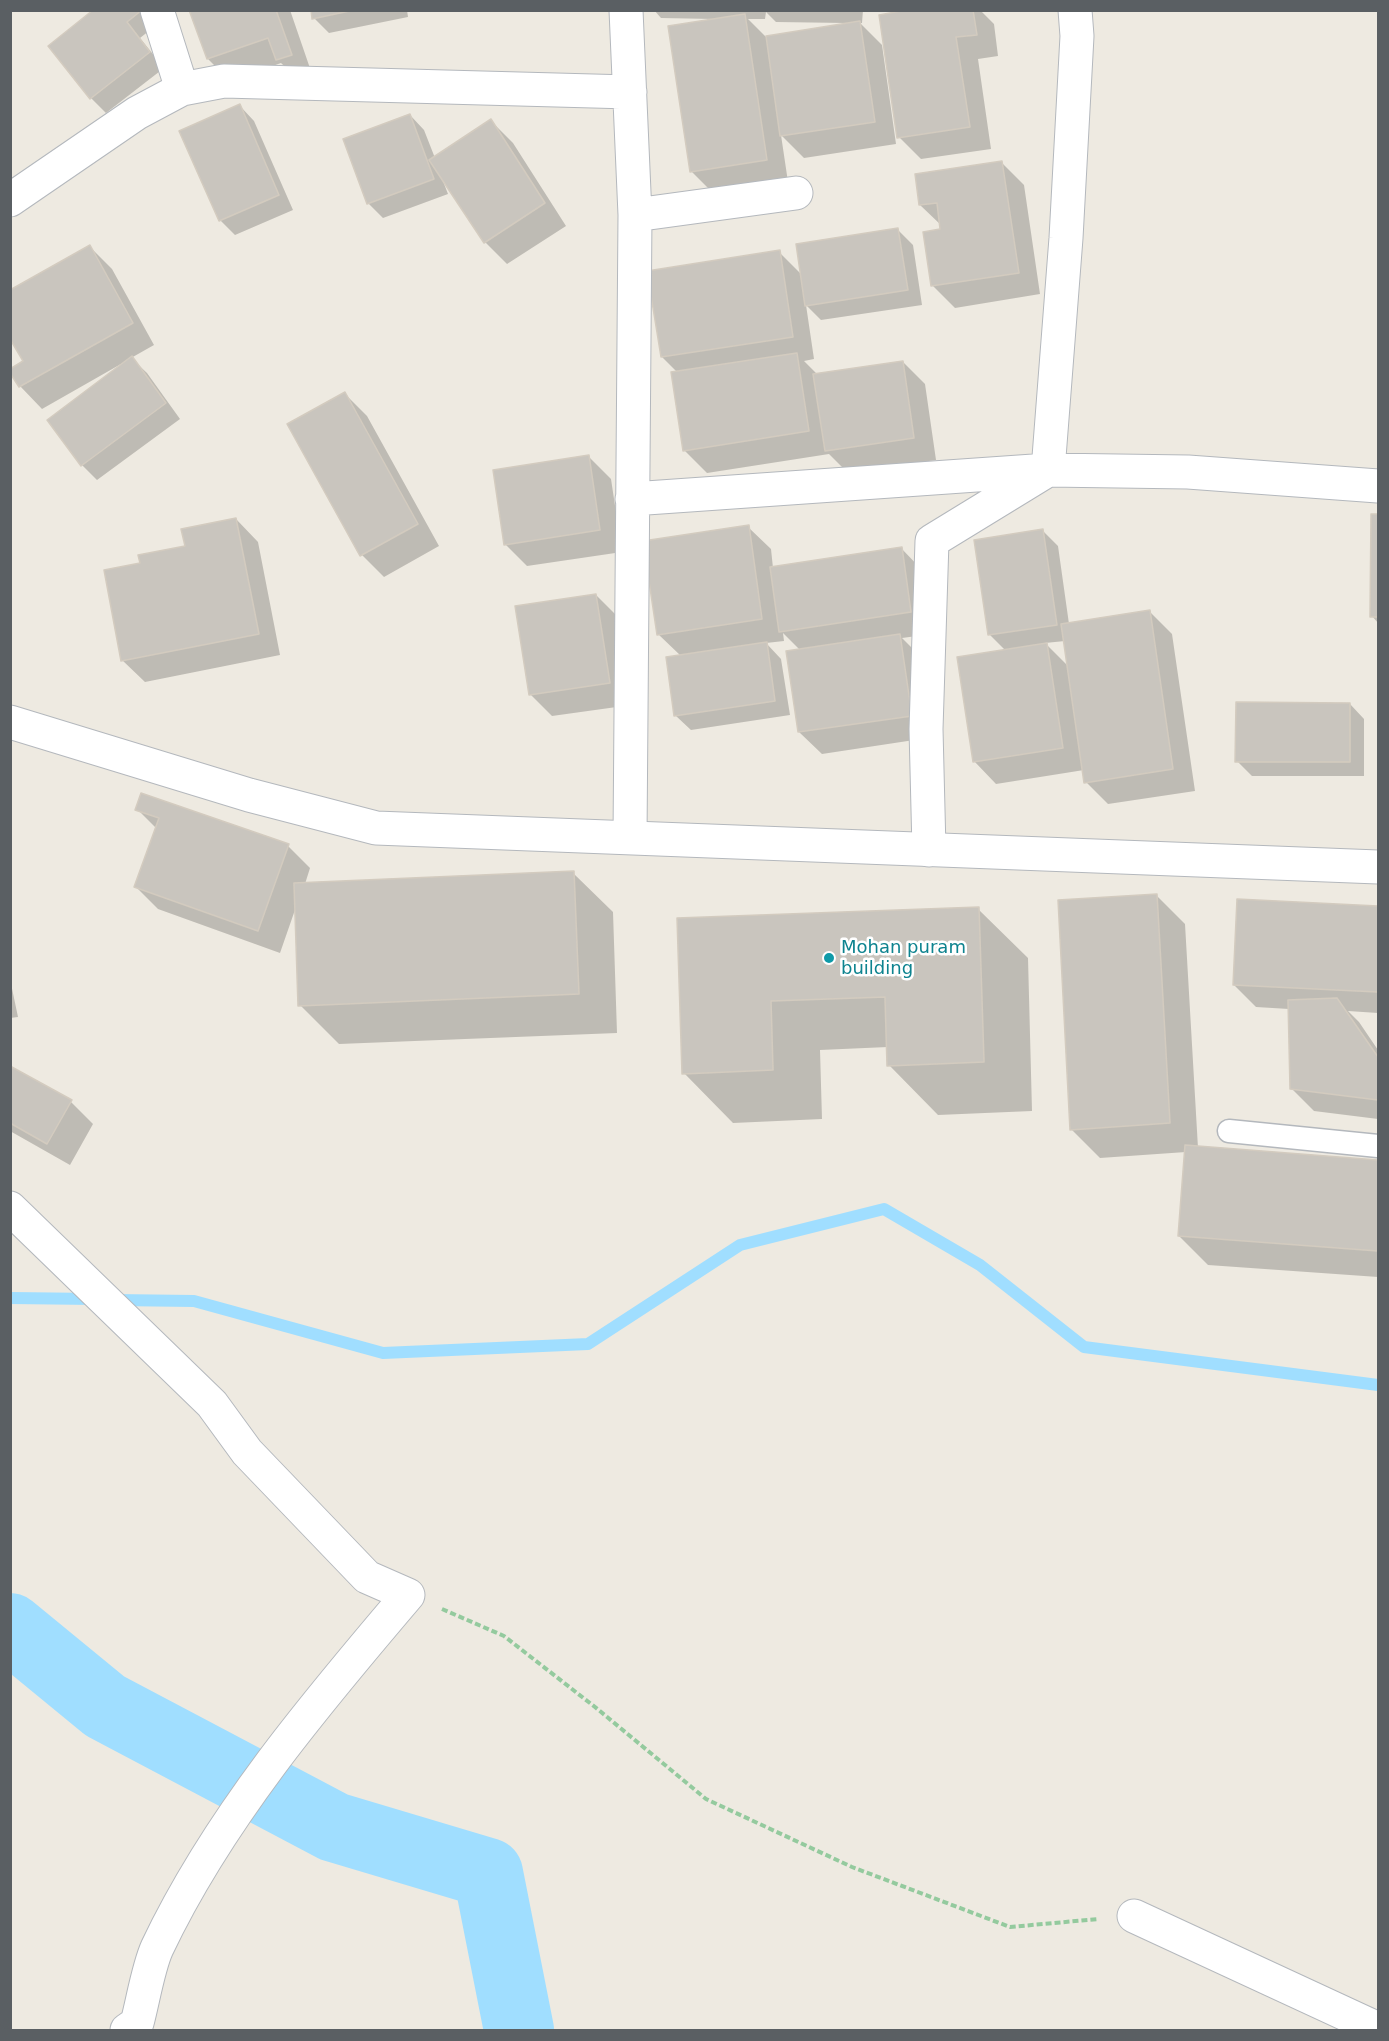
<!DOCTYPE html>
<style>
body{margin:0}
#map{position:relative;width:1389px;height:2041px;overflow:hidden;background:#eeeae1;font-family:"DejaVu Sans",sans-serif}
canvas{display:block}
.frame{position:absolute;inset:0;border:12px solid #5a5f63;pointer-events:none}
</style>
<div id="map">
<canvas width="1389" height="2041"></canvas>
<div class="frame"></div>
</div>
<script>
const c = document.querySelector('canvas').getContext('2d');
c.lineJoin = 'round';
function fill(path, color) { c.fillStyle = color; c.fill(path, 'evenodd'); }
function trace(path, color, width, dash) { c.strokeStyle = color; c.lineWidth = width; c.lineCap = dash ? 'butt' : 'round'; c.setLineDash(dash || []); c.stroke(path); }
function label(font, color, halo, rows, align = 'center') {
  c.font = font + ' "DejaVu Sans",sans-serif'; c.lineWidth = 5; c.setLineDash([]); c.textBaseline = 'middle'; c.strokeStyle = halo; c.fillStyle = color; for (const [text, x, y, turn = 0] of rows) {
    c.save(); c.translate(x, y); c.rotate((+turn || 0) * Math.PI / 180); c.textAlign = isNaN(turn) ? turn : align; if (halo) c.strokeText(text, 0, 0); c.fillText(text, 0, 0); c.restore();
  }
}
fill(new Path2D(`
 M96,10H149L159,23L140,38L164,68L106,113L91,98Z
 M190,10H290L313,77L300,81L281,63L230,81L208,59Z
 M312,10H407L408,17L329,33L314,18Z
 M654,10H863L862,23H860L882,45L896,144L804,158L781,135L788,182L713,193L691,171L714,19L661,18ZM766,12L776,22L846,23V25L766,37L748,19H765Z
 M916,10H980L994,24L998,56L978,59L991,149L921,159L899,137Z
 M240,106L254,121L293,210L235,235L220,220Z
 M410,115L424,130L435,158L491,121L513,143L566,226L507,264L485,242L443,181L448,194L383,218L368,203Z
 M1002,163L1024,185L1040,294L955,308L932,285L942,226L920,205Z
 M898,230L913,245L922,305L821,320L806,305L814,359L804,361L818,375L903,362L925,384L936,460L848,473L829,454L707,473L684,450L678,373L662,357L779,252L802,275Z
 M90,247L112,269L154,345L131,358L147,373L180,419L97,480L82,465L49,420L122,366L121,364L42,409L20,386L25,362Z
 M345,394L367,416L439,546L384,577L362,555Z
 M589,457L611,479L622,552L527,566L505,544Z
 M1372,515H1378V623L1372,616Z
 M236,519L258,542L280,655L145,682L122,660L142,565L187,548Z
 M748,527L771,549L773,568L901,548L923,571L932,634L902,638L922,658L934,737L822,754L799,732L800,650L783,633L784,641L766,643L781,659L790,715L691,730L676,716L681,656L658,634Z
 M1043,531L1058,546L1069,624L1150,612L1172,634L1195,791L1108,804L1086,782L1084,770L996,784L974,761L1006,651L989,634ZM1065,641L1069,667L1045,643Z
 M596,595L618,617L631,705L552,716L530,694Z
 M1350,704L1364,719V776H1252L1237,761Z
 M137,809L288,846L310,868L305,884L573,873L613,912L617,1033L339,1044L300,1005L296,907L280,953L158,909L136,887L157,829Z
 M1156,895L1185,924L1198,1148L1378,1161V1277L1208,1265L1179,1236L1186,1152L1100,1158L1071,1129Z
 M1239,901L1378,908V1013L1348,1011L1359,1022L1378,1050V1119L1314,1111L1292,1089L1289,1009L1256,1007L1234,985Z
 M978,909L1028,958L1032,1111L938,1115L889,1065L888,1047L820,1050L822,1119L733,1123L684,1073L679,920Z
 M10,979L18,1017L10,1018Z
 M10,1067L71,1102L93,1124L70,1165L10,1131Z`), '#0003');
trace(new Path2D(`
 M10,1298L96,1299
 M114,1300L194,1301L383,1353L588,1344L740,1245L884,1209L980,1265L1084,1347L1378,1385`), '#a0deff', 12);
trace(new Path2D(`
 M10,1628L105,1706L334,1827L488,1873L519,2030`), '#a0deff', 70);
const building = new Path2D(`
 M93,10H142L127,22L150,52L90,99L48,46Z
 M189,10H276L292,55L276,60L268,38L207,59Z
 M311,10H354L312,19Z
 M906,10H973L977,35L956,37L970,127L897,138L879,15Z
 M745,14L767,160L690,172L668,26Z
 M860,21L875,122L780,136L766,36Z
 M240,104L279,195L219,221L179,131Z
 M410,114L434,179L367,204L343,139Z
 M491,119L545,203L484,243L429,160Z
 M1002,161L1019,273L931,286L923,232L940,229L937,203L919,205L915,174Z
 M898,228L908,290L805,306L796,244Z
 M90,245L133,323L19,387L10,373V369L23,361L10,339V290Z
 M780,250L793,337L661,357L647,271Z
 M797,353L809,431L683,451L671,372Z
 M132,356L166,403L81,466L47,420Z
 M903,361L914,438L825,451L813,374Z
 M345,392L418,524L360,556L287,424Z
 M589,455L600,530L504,545L493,470Z
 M1371,514H1378V617H1370Z
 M236,518L259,634L121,661L104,570L140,563L138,555L185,546L181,529Z
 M749,525L762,619L657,635L643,541Z
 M1043,529L1057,625L988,635L974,540Z
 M902,547L911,612L779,632L770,567Z
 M596,594L610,683L529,695L515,606Z
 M1150,610L1173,769L1084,783L1061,624Z
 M900,634L912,716L798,732L786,651Z
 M767,642L775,701L674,716L666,657Z
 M1047,643L1063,748L973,762L957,657Z
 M1236,702L1350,703V762H1235Z
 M141,793L289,844L258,931L134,887L159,818L135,810Z
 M574,871L579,994L298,1006L294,883Z
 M1157,894L1170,1123L1070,1130L1058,900Z
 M1237,899L1378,906V992L1233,985Z
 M979,907L984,1062L887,1066L885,997L771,1001L773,1070L682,1074L677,918Z
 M1337,998L1378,1057V1100L1290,1089L1288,1000Z
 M10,1066L72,1100L47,1144L10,1123Z
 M1185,1145L1378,1160V1251L1178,1236Z`);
fill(building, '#c9c5be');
trace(building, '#d3cbbf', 1.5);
const service = new Path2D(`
 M1229,1131L1378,1146`);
const minor = new Path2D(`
 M157,10L182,89
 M626,10L635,215L630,837
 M10,200L137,113L182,89L224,81L630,92
 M635,215L796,193
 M632,499L1048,470L1066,238L1077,36L1075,10
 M929,850L926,729L932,541L1048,470L1188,472L1378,486
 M10,1208L212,1404L247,1452L367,1577L408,1595C316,1703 218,1819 157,1948C148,1968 143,2001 137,2023L127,2030
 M1134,1916L1378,2029`);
const tertiary = new Path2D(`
 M10,722L249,795L376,828L1378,867`);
trace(service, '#b4b8bd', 25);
trace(minor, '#b4b8bd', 35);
trace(tertiary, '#b4b8bd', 35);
trace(new Path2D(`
 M442,1609L504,1636L595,1707L706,1799L852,1867L1010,1927L1098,1919`), '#94ca9e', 4, [6, 3]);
trace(service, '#fff', 22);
trace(minor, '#fff', 33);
trace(tertiary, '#fff', 33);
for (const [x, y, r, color] of [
 [829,958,6,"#0f9aa8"]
]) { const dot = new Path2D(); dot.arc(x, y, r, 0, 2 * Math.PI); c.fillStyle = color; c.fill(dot); trace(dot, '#fff', 2); }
label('18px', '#0d838f', '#fff', [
 ["Mohan puram",841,948],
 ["building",841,969]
], 'left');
</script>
